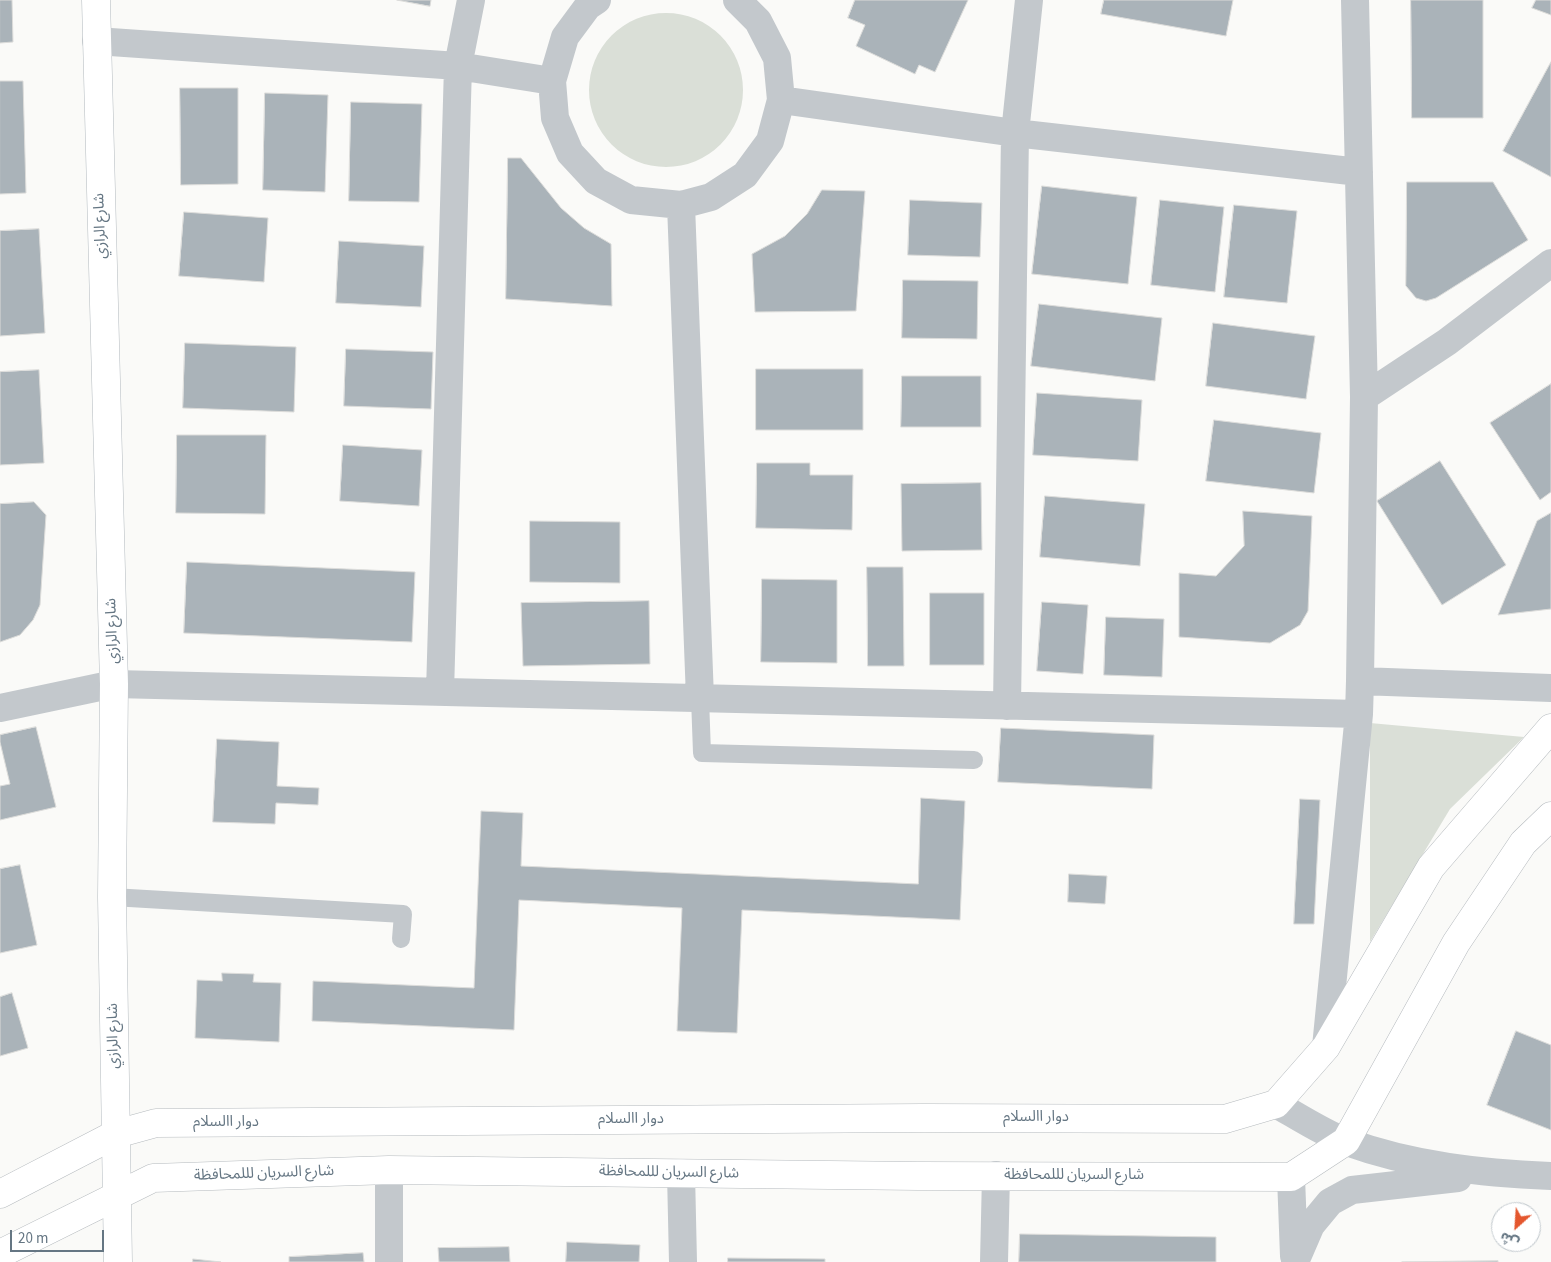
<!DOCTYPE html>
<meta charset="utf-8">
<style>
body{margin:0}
#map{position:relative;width:1551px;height:1262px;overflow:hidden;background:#fafaf8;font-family:"Source Sans 3","Noto Sans Arabic",sans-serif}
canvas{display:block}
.north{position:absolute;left:1491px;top:1202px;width:50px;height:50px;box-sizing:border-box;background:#fff;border:1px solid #c1c8cd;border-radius:50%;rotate:206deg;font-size:14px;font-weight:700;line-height:20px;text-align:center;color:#657683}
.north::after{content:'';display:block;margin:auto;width:18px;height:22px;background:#e4572e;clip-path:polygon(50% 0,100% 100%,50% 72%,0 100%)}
.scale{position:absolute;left:10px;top:1230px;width:94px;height:22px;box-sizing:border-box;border:2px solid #657683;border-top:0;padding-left:6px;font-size:15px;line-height:18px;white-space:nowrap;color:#657683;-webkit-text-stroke:4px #fff;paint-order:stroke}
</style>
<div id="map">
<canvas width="1551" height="1262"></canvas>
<div class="north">ش</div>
<div class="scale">20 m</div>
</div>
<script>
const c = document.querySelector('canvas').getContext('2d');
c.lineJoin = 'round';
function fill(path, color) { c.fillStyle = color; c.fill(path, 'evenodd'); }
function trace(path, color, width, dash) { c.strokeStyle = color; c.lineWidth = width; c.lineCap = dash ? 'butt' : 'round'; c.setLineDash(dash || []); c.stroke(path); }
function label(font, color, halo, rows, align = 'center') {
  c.font = font + ' "Source Sans 3","Noto Sans Arabic",sans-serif'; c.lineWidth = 5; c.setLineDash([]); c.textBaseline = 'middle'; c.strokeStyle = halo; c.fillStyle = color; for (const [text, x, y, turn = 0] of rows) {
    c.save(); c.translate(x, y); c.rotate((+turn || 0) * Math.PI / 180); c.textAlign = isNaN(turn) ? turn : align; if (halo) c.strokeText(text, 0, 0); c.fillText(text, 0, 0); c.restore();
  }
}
fill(new Path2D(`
 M589 90a77 77 0 1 1 154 0a77 77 0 1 1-154 0Z
 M1370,723L1524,737L1450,809L1370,942Z`), '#dadfd7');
const building = new Path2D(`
 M0,0H12L13,42L0,43Z
 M397,0H431L430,6Z
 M855,0H968L935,72L919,65L915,74L856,46L865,25L848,18Z
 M1104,0H1233L1226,36L1101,14Z
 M1411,0H1483V118H1412Z
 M1536,0H1551V15L1532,8Z
 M1551,62V177L1503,151Z
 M0,81H23L26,193L0,194Z
 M180,88H238V184L181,185Z
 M265,93L328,95L325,192L263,190Z
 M351,102L422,104L419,202L349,201Z
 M508,158H521L561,208L584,228L611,244L612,306L506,299Z
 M1407,182H1493L1528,240L1436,298L1426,301L1416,298L1406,286Z
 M1042,186L1137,197L1128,284L1032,274Z
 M822,190L865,191L856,311L755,312L752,254L785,236L807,214Z
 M910,200L982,203L980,257L908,255Z
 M1160,200L1224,207L1215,292L1151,285Z
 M1234,205L1297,211L1287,303L1224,297Z
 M184,212L268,218L264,282L179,276Z
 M39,229L45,333L0,336V231Z
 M339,241L424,246L421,307L336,303Z
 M903,280L978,281L977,339L902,338Z
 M1039,304L1162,318L1155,381L1031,366Z
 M1213,323L1315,336L1306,399L1206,386Z
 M185,343L296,347L294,412L183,408Z
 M346,349L433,352L431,409L344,406Z
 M756,369H863V430H756Z
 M39,370L44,463L0,465V372Z
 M902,376H981V427H901Z
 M1551,384V492L1540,500L1490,423Z
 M1037,393L1142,400L1138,461L1033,455Z
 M1214,420L1321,433L1314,493L1206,481Z
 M177,435H266L265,514L176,513Z
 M343,445L422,450L419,506L340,501Z
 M1440,461L1506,565L1442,605L1377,501Z
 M757,463H810V475H853L852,530L756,528Z
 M981,483L982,550L902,551L901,484Z
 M1045,496L1145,504L1140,566L1040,557Z
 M34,502L46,515L40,605L33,620L20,635L0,642V504Z
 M1243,511L1312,516L1308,611L1300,625L1270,643L1179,637V573L1216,576L1244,546Z
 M1551,513V609L1498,615L1537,521Z
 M530,521L620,522V583L530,582Z
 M187,562L415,572L412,642L184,633Z
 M867,567H903L904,666H868Z
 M762,579L837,580V663L761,662Z
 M930,593H984V665H930Z
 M649,601L650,664L523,666L521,603Z
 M1042,602L1088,605L1083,674L1037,671Z
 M1106,617L1164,619L1162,677L1104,675Z
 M36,727L56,807L0,820V786L10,784L0,742V735Z
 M1001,728L1154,735L1152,789L998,782Z
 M217,739L279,742L277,786L319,788L318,805L276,803L275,824L213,822Z
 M921,798L965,801L960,920L742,910L737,1033L677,1031L682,908L519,900L514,1030L312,1021L313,981L474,988L481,811L523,813L521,866L918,884Z
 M1300,799L1320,800L1314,924H1294Z
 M20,865L37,945L0,953V869Z
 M1069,874L1107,876L1105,904L1068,902Z
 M222,973L254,974L253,982L281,983L279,1042L195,1038L197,980L222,981Z
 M12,993L28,1048L0,1056V997Z
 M1516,1031L1551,1045V1130L1487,1105Z
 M1020,1234L1216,1237V1262H1019Z
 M567,1242L640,1245L639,1262H566Z
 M509,1247L510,1262H439L438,1248Z
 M363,1253L364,1262H289V1257Z
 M728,1258L825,1259V1262H728Z
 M193,1259L221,1262H193Z
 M1498,1261V1262H1402Z`);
fill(building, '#aab3b9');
trace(building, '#dcdcda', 1);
const secondary = new Path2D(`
 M96,0L114,684L112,897L118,1262`);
const primary = new Path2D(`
 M0,1194L116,1134L156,1123L924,1118L1225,1119L1276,1104L1326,1047L1431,867L1551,728
 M0,1254L153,1178L389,1170L918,1176L1291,1177L1346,1141L1456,943L1523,843L1551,816`);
trace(secondary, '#b3babf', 29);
trace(primary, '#b5babe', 29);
trace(new Path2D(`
 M700,698L702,753L974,760
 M112,897L403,914L401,939`), '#c3c8cc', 18);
trace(new Path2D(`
 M597,0L588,6L565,37L552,81L555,118L570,153L596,181L631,200L681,205L711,197L745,175L770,141L781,100L777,58L758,21L737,0
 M96,41L458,66L552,81
 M781,100L1015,133L1359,172
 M681,205L700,698
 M1364,397L1447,342L1551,263
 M1360,681L1551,688
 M440,692L458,66L471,0
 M1007,706L1015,133L1029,0
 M0,708L114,684L1359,714
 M1326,1047L1359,714L1360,681L1364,397L1355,0
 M681,1173L683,1262
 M389,1262V1170
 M994,1262L996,1175`), '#c3c8cc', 28);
trace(new Path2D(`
 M1276,1104C1297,1116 1325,1134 1347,1142C1413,1166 1482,1173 1551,1176
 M1291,1177L1294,1256
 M1295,1262L1311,1225L1330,1202L1352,1190L1458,1178`), '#c3c8cc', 28);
trace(secondary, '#fff', 28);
trace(primary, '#fff', 28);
label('15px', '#657683', '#fff', [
 ["شارع الرازي",101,226,-92],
 ["شارع الرازي",113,631,-92],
 ["شارع الرازي",114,1036,-91],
 ["دوار االسلام",1036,1118],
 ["دوار االسلام",631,1120],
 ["دوار االسلام",226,1123],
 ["شارع السريان لللمحافظة",669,1173,1],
 ["شارع السريان لللمحافظة",264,1174,-2],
 ["شارع السريان لللمحافظة",1074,1176]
]);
</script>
